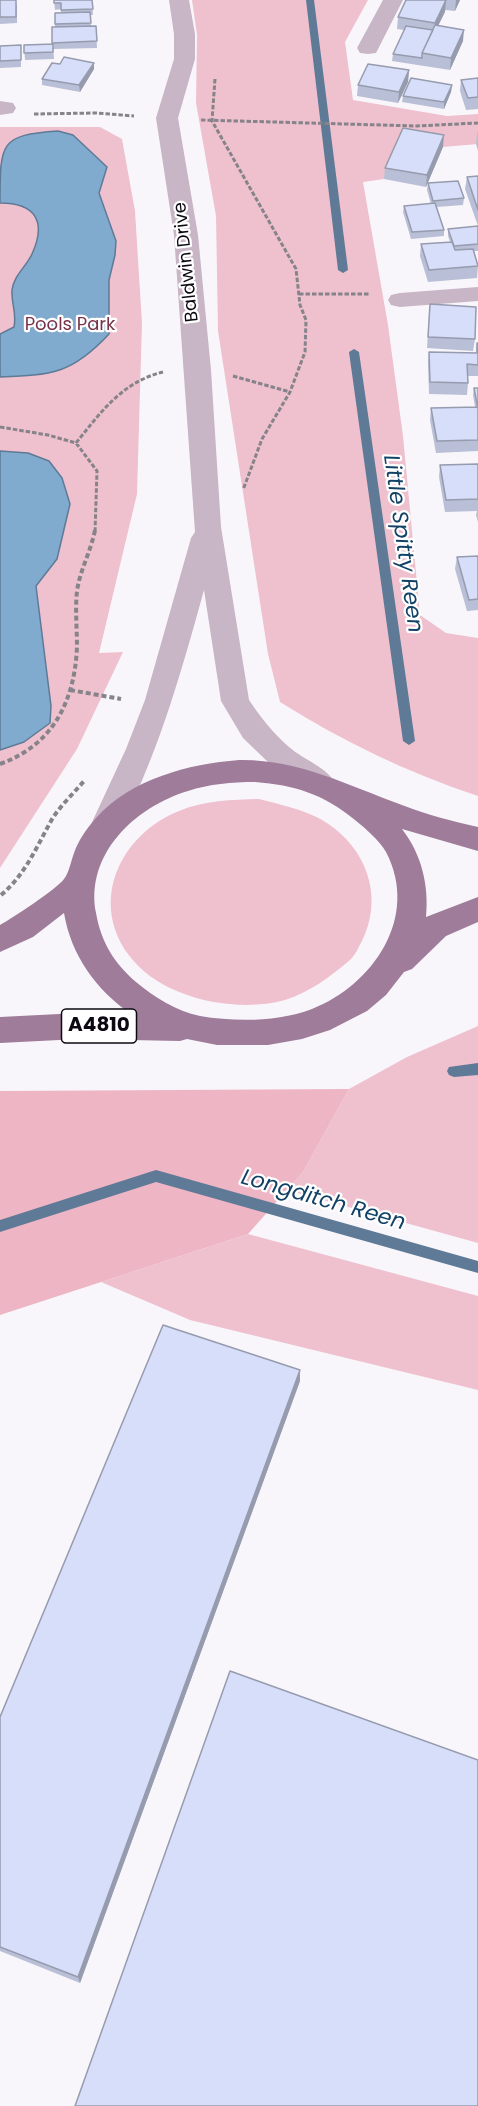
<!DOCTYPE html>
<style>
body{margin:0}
canvas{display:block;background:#f8f6fb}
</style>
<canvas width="478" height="2106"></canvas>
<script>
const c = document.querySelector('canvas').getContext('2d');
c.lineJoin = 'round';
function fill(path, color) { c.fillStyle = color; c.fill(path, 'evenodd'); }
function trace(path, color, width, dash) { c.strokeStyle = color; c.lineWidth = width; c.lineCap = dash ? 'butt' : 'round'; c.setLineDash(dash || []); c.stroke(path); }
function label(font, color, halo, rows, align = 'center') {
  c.font = font + ' Poppins,sans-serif'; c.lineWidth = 4.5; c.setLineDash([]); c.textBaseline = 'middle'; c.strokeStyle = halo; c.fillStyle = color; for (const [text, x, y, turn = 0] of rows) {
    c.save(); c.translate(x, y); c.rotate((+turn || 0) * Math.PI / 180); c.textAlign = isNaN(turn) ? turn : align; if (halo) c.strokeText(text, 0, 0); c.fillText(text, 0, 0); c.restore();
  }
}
fill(new Path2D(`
 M192,0H368L345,42L353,100L447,116L478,114V144L443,147L402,140L384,179L363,182L388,325L403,436L420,615L446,633L478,638V796C408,773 342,741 280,702L268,654L218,331L216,216L196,103L197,35Z
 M0,127H100L122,139L135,211L142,323L137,494L99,653L123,652L77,749L0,868Z
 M259,799C285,806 313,811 334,828C370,856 382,901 362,941C358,948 356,954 350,960C330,977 310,992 285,1000C235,1014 159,998 128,954C89,900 121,834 179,811C205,800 231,800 259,799Z
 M478,1026V1243L287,1190L303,1172L349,1089L407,1057Z
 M248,1234L478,1296V1390L190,1320L101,1282Z`), '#efc1ce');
fill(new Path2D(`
 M349,1089L303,1172L248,1234L0,1315V1091Z`), '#eeb5c5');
const water = new Path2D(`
 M58,131L73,135L107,167L99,193L116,241L115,255L109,280V334C72,374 52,375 0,377V334L14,327C17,312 11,304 12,290C14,275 26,267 32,254C47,221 35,203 0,203C0,142 0,135 58,131Z
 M0,451L28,453L49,461L62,478L70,504L57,559L36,586L51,706L50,723L24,742L0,750Z`);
fill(water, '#80aace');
trace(water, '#5e7a96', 1.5);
fill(new Path2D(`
 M306,0H314L348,270L343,273L338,270Z
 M354,349L359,352L415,741L409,745L403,741L349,352Z
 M478,1063V1075L454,1077L449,1075L447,1071L449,1067Z
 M156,1170L478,1261V1273L156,1182L0,1232V1220Z`), '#5e7a96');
trace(new Path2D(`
 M215,79L212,121L296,269L300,305L306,320L305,352L290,392L262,439L243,490
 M34,114L96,113L134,116
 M201,120L417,126L478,123
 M299,294H370
 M233,376L290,392
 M0,427L48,435L76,443L97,471L95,532
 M76,443C101,412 122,382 163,372`), '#86838a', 3, [4.5, 2]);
trace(new Path2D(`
 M70,690L121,699
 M0,764C53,745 75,701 77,646C77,628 75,610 77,591C80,570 91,551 95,530
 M1,895C25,875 36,848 51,821C59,807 73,794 84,781`), '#86838a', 4, [5, 3]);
fill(new Path2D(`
 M169,0H189L195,34V59L178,118L198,235L211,370L221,527L249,700C261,718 273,733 289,747C304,760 327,767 337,785L333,793L322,796L311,793L269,763L243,738L221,701L204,590C180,677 156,762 113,841L102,845L91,841L87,833L126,749L145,700L191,538L195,532L174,235L156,118L174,59V34Z
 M383,0H403L376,53L368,54L360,53L357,48Z
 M0,101L13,103L16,108L13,113L0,115Z
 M478,287V301L400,307L391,305L388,300L391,295L400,293Z`), '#c8b5c5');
fill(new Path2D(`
 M239,760C298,759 347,785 402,805C427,815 452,821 478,827V851L402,829C422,855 429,886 426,917L478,897V922L446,936L412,969L404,972L386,995L367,1011L330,1030L302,1039L268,1045H217L187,1039L180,1041L79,1039L0,1043V1017L79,1013L131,1014C96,990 71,955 64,913L33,937L0,952V925C11,919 58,888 64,879C69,873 71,861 74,853C78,841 87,828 96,818C131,779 188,764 239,760ZM255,782C295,785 323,794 355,820C366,829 379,840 386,852C420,917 373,985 312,1009C278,1022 236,1022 200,1016C176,1011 154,997 136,982C114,963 101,942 96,913C85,854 135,807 188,791C209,784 232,782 255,782Z`), '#9f7c9a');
fill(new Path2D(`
 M0,0L17,5V23L0,24Z
 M54,0H92L93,15H90L91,26H96L97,48L53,49V45L54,59L25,60L24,45L53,44L52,27H55V13H61V9L55,10Z
 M406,0H460L455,11L445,10L438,26L463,41L450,70L392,61L393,54L404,30L397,29L398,17Z
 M0,46L21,52V67L0,68Z
 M94,63V69L80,92L42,85V79L60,64Z
 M409,70L408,82L398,103L357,96L358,85Z
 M478,78V109L466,110L460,91L461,80Z
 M452,85L451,92L444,109L402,102L403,96Z
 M478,132V151L476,144L477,133Z
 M443,147L426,187L384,179L385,168Z
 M478,176V226L465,189L467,177Z
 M428,183L464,198L463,205L437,207L444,230V236L411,239L403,212L404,206L431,204L427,190Z
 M478,226V251H474L478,265L477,278L428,282L420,256L421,244L450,242L448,236V229Z
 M429,316L475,339L473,351L427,348Z
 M477,343H478V376H468V383L467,395L429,394L428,363L429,352L476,353Z
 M474,388H478V451L436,453L430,420L431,408L475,407L473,395Z
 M478,464V522L476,515L477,511L445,512L439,477L440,465Z
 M478,556V610L467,611L455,569L457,557Z
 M300,1381L80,1983L0,1951V1717Z`), '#b9bfd6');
fill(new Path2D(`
 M446,0L445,12L434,34L435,23Z
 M456,0H460L455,11Z
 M464,30L463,41L450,70L451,58Z
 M94,63V69L80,92L79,85Z
 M409,70L408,82L398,103L399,92Z
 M452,85L451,92L444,109V102Z
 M444,135L443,147L426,187L427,175Z
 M300,1370V1381L80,1983L78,1977Z`), '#969bae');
const building = new Path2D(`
 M0,0H16V17H0Z
 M54,0H92L93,9L61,10V3H54Z
 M406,0H446L435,23L398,17Z
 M90,12L91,23L55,24V13Z
 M435,25L464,30L451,58L422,53Z
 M96,26L97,41L52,43V27Z
 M406,26L433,30L422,53V58L393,54Z
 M53,44V52L24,53V45Z
 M21,45V60L0,61V46Z
 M64,57L94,63L79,85L42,79L52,63L60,64Z
 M368,64L409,70L399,92L358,85Z
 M411,78L452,85L444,102L403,96Z
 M478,78V97L468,98L461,80Z
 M403,128L444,135L427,175L385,168Z
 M478,176V210L467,177Z
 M458,181L464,198L433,201L428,183Z
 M435,203L444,230L412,232L404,206Z
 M478,226V244L454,246L448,229Z
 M452,242L455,250L473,249L478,266L429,270L421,244Z
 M430,304L476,307L475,339L428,337Z
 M477,343H478V353H477Z
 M429,352L478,353V365L467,364L468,383L430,382Z
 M474,388H478V409Z
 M478,407V440L437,441L431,408Z
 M478,464V499L446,500L440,465Z
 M478,556V599L469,600L457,557Z
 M163,1325L300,1370L78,1977L0,1947V1717Z
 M230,1671L478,1760V2106H75Z`);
fill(building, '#d7def9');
trace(building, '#969bae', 1.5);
label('18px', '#0d0912', '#fff', [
 ["Baldwin Drive",187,262,-96]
]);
label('18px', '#77334b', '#fff', [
 ["Pools Park",70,325]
]);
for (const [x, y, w] of [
 [99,1026,75]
]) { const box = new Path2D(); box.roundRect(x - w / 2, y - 17, w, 34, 4.5); c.fillStyle = '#fff'; c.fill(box); trace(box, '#0d0912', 1.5); }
label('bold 20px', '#0d0912', null, [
 ["A4810",99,1026]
]);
label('italic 22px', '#124266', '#fff', [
 ["Little Spitty Reen",402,544,82],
 ["Longditch Reen",323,1201,16]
]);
</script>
